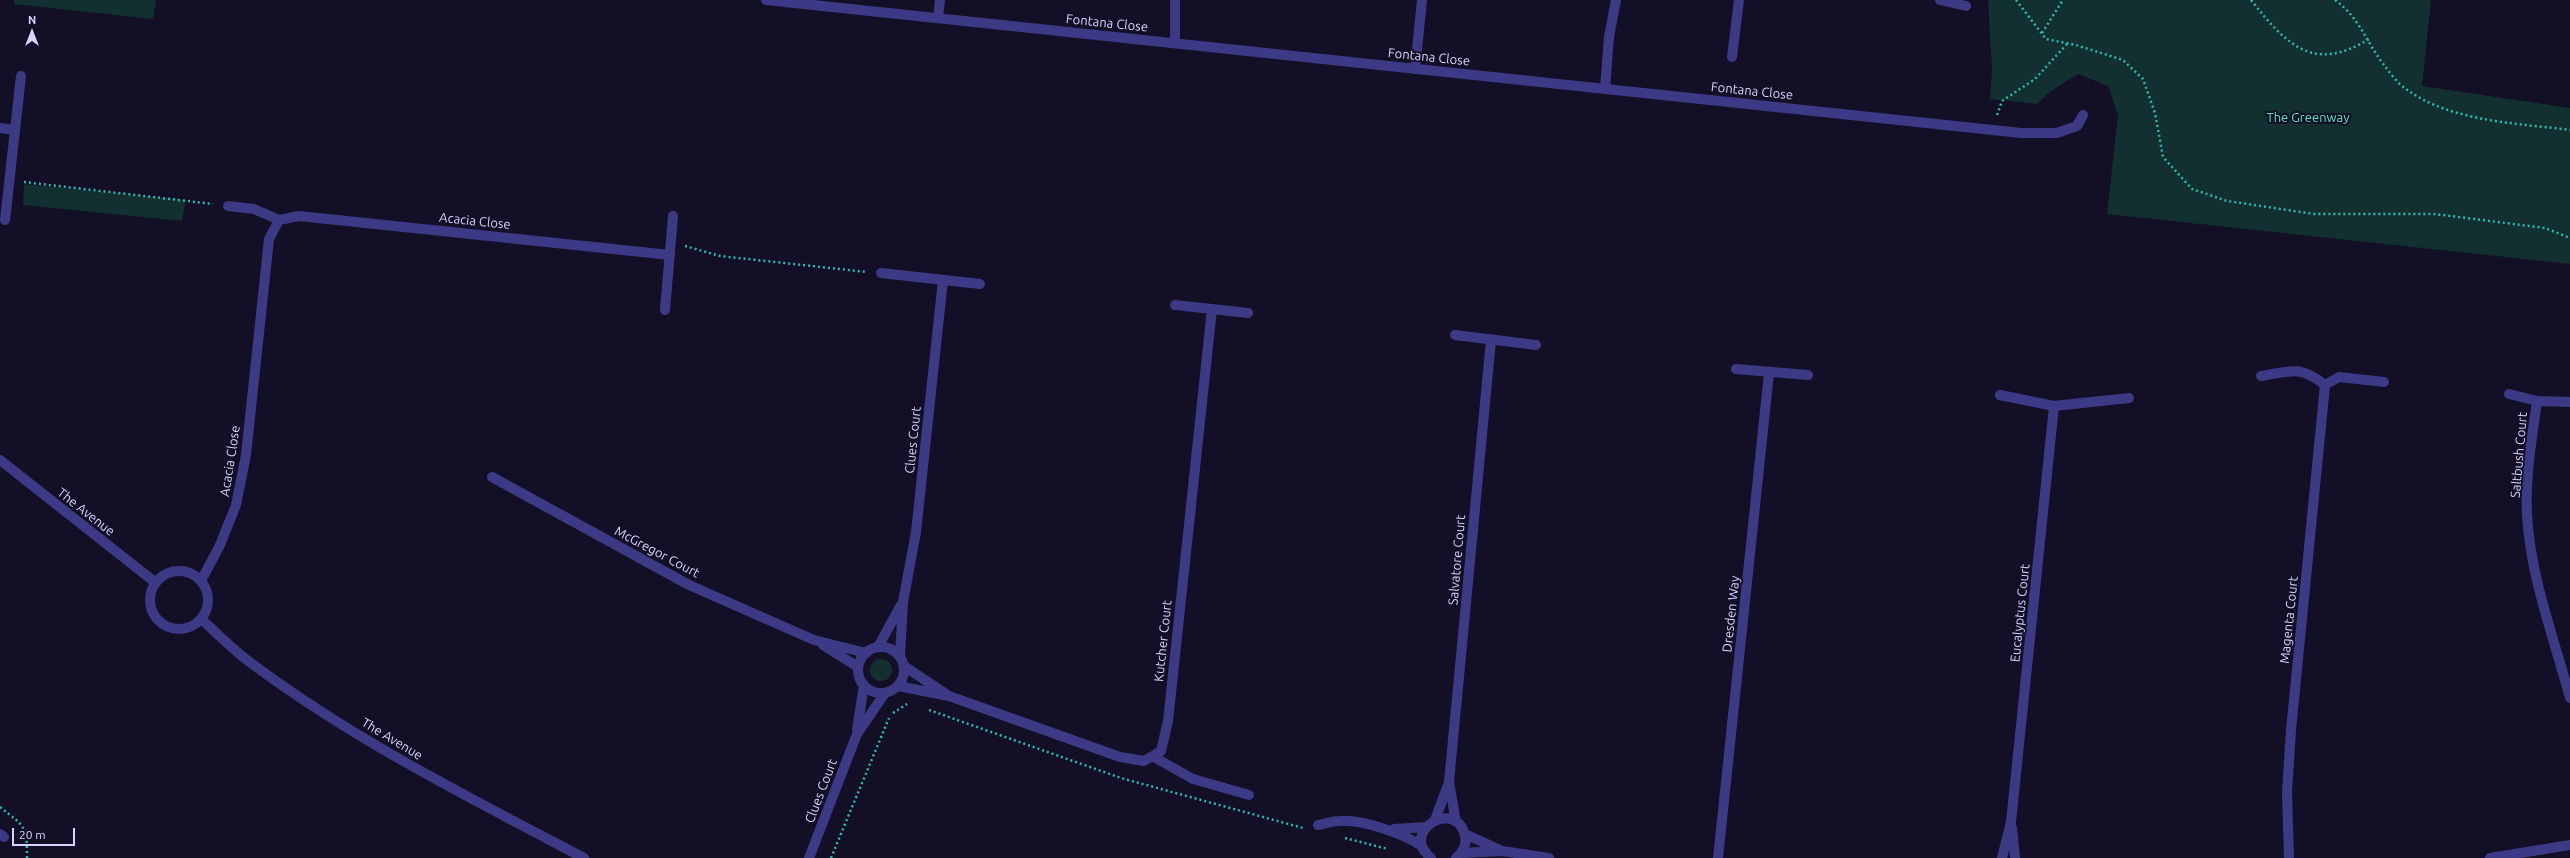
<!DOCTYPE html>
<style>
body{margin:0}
#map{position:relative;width:2570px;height:858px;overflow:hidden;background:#130f26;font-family:Ubuntu,sans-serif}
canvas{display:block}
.north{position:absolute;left:12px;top:12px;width:40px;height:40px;-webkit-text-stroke:3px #130f26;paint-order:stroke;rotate:0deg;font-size:11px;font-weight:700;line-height:16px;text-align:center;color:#d9d4ff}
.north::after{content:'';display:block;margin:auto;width:14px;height:18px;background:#d9d4ff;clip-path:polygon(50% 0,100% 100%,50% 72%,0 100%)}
.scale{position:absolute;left:12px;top:828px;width:63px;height:18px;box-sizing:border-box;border:2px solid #d9d4ff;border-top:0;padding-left:5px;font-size:12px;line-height:14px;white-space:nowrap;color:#d9d4ff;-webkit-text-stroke:3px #130f26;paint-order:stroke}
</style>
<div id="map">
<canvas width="2570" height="858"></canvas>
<div class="north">N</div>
<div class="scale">20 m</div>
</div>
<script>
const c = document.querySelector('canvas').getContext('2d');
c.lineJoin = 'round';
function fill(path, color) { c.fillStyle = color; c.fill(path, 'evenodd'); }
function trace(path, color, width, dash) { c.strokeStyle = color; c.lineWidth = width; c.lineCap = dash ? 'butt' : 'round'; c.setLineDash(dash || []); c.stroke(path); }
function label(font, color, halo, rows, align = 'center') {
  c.font = font + ' Ubuntu,sans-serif'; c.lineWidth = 4; c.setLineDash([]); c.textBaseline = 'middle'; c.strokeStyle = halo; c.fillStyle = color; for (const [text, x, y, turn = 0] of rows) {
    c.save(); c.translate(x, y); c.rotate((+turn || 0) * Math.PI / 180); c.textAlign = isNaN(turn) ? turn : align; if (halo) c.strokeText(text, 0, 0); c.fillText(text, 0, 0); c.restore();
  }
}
fill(new Path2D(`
 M14,0H156L153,19L14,4Z
 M1988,0H2431L2422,86L2570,108V264L2107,214L2118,115L2108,86L2078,74L2051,91L2037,104L1990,99L1992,72Z
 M24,184L186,200L182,221L23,205Z
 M870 670a11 11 0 1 1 22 0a11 11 0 1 1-22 0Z`), '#12302f');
trace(new Path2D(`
 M2016,0L2046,39L2076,45L2123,60L2143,79L2155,113L2163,157L2192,189L2227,201L2314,214H2435L2545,228L2570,238
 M2251,0C2286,44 2313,74 2369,39
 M2335,0C2360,18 2366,42 2384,65C2390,73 2398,84 2406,89C2451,122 2517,123 2570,130
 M2042,33L2063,0
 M1997,115L2002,101L2035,79L2067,44
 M24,182L213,204
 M685,246L720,256L867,272
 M929,710L1121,778L1303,828
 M893,713L907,704
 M0,807C25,827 27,825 27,858
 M1345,838L1388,849
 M831,858L889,718`), '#2fb8b0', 2.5, [2, 3]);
trace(new Path2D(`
 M1732,57L1739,0`), '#3d3a85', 10);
trace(new Path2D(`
 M766,0L2021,133H2057L2077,126L2083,115
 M1940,0L1966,6
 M938,18L940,0
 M1175,43V0
 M1415,69L1422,0
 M1605,89L1609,37L1616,0
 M0,128L15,130
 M228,206L254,209L279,220
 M5,220L21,76
 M881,273L980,284
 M1175,305L1248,313
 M665,310L673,216
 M1455,335L1536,345
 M1736,369L1808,375
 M2261,376C2291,371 2300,365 2325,385L2291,730L2287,792L2289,858
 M2325,385L2339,377L2384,382
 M2509,394L2537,401L2570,402
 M2000,395L2054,406L2129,398
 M2537,401C2532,439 2525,476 2527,514C2530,576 2554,638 2570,698
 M492,477L689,585L814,640L866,653
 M201,581L220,545L236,505L246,455L269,239L279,220L299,216L670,255
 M823,645L858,667
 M858 670a23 23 0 1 1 46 0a23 23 0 1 1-46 0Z
 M878,647L901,605
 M900,656L903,602L916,532L943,280
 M904,666L946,694
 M898,686L949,696L1120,757L1144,761L1161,751L1168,721L1212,309
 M857,730L864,685
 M1154,757L1193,779L1249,795
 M1449,782L1456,822
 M1435,820L1449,782L1491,340
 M1318,825C1325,824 1332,821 1340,821C1362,819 1404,834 1422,846
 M2012,828L2015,858
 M1394,829L1427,827
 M0,834L4,837
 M1465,834L1500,850
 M1461,853L1502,851L1549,858
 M809,858L857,734L885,693
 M1431,858C1398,831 1457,797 1465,836C1467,845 1463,852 1456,858
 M1718,858L1769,373
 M2002,858L2011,822L2054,406
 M2490,858L2570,845`), '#3d3a85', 10);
trace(new Path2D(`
 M0,460L156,583
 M150 600a29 29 0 1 1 58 0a29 29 0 1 1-58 0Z
 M201,619C218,634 233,650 251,663C354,740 470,798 584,858`), '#3d3a85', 10);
label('13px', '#d9d4ff', '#130f26', [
 ["Fontana Close",1107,23,6],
 ["Fontana Close",1429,57,6],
 ["Fontana Close",1752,91,6],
 ["Acacia Close",475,221,6],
 ["Clues Court",913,440,-84],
 ["Saltbush Court",2519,455,-85],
 ["Acacia Close",230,461,-81],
 ["The Avenue",86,512,38],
 ["McGregor Court",657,552,28],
 ["Salvatore Court",1457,560,-85],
 ["Eucalyptus Court",2020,613,-84],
 ["Dresden Way",1731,614,-84],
 ["Magenta Court",2289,620,-84],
 ["Kutcher Court",1163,641,-84],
 ["The Avenue",392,739,31],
 ["Clues Court",821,791,-69]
]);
label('13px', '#5fe0c0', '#130f26', [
 ["The Greenway",2308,118]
]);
</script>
